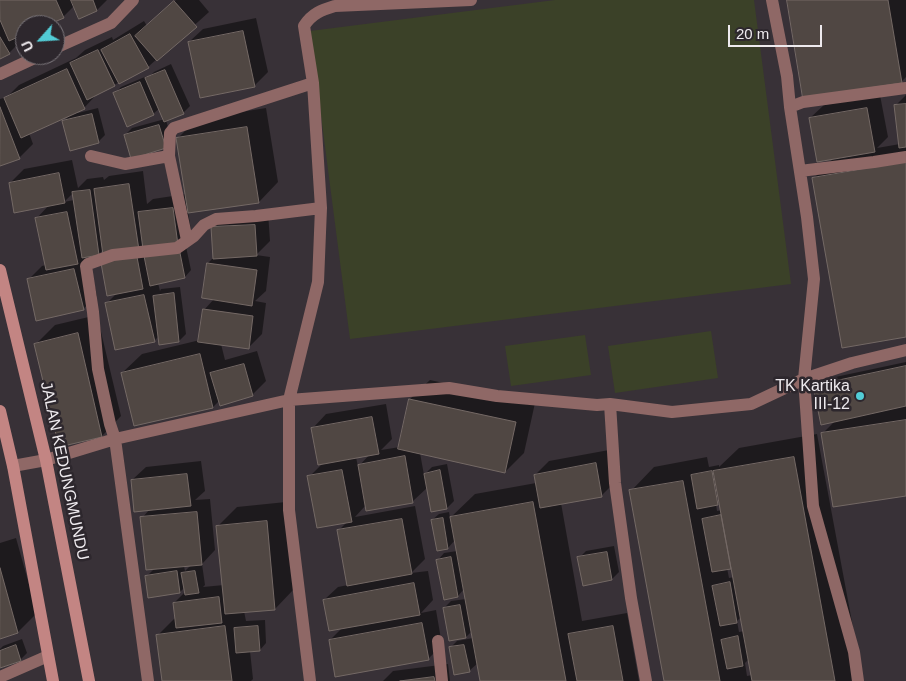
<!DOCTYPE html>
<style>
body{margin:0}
#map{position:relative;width:906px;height:681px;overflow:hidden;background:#383137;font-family:Helvetica,sans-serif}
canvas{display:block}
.north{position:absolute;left:15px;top:15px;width:50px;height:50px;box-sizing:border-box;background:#2d272d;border:1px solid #7a757a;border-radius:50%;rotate:244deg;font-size:14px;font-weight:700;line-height:20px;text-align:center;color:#eeeaee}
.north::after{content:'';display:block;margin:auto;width:18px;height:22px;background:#52ccd6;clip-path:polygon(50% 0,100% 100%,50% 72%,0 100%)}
.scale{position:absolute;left:728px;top:25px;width:94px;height:22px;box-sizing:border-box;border:2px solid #eeeaee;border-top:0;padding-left:6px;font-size:15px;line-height:18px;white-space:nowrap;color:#eeeaee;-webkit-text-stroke:4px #2d272d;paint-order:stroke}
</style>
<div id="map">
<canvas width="906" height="681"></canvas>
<div class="north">U</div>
<div class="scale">20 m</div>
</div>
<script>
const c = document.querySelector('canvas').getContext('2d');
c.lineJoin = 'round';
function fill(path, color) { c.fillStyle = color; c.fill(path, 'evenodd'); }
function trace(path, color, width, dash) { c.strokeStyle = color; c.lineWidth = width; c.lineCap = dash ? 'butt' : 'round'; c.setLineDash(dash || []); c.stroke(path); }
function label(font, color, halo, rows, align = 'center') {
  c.font = font + ' Helvetica,sans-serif'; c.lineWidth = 5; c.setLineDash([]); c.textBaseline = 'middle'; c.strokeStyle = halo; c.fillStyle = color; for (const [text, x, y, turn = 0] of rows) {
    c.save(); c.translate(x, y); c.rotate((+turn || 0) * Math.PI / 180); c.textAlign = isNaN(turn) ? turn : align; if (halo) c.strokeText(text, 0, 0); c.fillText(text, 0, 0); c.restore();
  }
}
fill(new Path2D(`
 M555,0H754L791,284L350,339L310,31Z
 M711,331L718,378L615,393L608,346Z
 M585,335L591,375L511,386L505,346Z`), '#3b4128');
fill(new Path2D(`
 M0,0H107L97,10L75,5L63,17L44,25H25V33L20,35L23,39L9,53L0,58Z
 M176,0H199L209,12L148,67L97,94L84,108L77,111L78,113L98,108L105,135L98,142L64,121L70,115L29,133L33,144L19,158L0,164V99L7,97L19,85L76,58L85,50L112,37L113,40L144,21L147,26Z
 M788,0H906V77L901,82Z
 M256,18L268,72L254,86L189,42L203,29Z
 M171,64L190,106L183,113L166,120L172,141L165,147L125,135L132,128L165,119L160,108L153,114L114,94L121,87L147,76L148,78L154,72Z
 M880,95L888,137L877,148L900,144L895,106L906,95V336L813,179L834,158L810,118L824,105Z
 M266,108L278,182L259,202L188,212L191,230L185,242L191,270L185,277L158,283L160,291L161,289L180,287L186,334L179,341L159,336L154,341L107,303L117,293L104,249L99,254L88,256L97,296L83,309L28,280L42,266L46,265L36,219L50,204L10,183L24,169L72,160L78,188L87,179L103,177L104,180L109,176L143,171L147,204L153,199L186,194L178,138L197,119ZM73,193L74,200L64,202Z
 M268,212L270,241L256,255L270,257L266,291L255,301L266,303L262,334L249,347L221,344L225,360L257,351L266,381L252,395L220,400L213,407L122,373L142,354L200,340L204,310L214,299L208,263L214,257L212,227L226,214Z
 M97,315L121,416L102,436L60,446L36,344L55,325Z
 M906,362V495L823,433L836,420L814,387L821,380Z
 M430,380L535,403L524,453L505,472L420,453L424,475L432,467L447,464L454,501L447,508L432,510L428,487L413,501L366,505L355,517L415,506L425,559L411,573L428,571L433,600L421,613L436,610L442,645L428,659L330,640L343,627L324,600L338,587L348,585L338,531L348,521L309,477L323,463L313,428L326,414L386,404L392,439L381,450L400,447L410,399ZM370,454L358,467L356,457Z
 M817,434L863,681H665L631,491L654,467L707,457L709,467L719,465V467L739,448ZM720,501L722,510L717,511L716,504ZM732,566L734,577L729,578L727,568ZM741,617L744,631L739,632L737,621ZM749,659L752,675L747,676L745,663Z
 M609,450L615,482L601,496L561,503L582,621L627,613L639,681H481L478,663L469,671L450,648L457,641L473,638L472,631L466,637L450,640L444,608L451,601L466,599L464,589L458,596L445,598L438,560L444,553L457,551L455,540L448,548L438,550L432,520L439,514L449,512L450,518L475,494L536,483L535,475L549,461Z
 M201,461L205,491L195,500L210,499L215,550L202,564L205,585L203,587L224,585L218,526L237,507L286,502L294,589L275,609L244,611L246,621L265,620L266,643L260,650L250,651L253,679L251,681H163L157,636L176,617L174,603L186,591L185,587L180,592L147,576L155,568L142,518L150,509L132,480L146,467ZM191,565L185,571L184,566Z
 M16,538L37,613L18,632L0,637V543Z
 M614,546L619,572L612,579L579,558L586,551Z
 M22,639L27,653L20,660L0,666V649L3,646Z
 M448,664L450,681H383L393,671Z`), '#0007');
const building = new Path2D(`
 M0,0H56L64,18L47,25H25V34L9,41L0,20Z
 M71,0H93L97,11L79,19Z
 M787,0H888L902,83L803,98Z
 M174,1L197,27L157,61L135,36Z
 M243,31L255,87L200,98L188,42Z
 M130,34L149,68L119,84L101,50Z
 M0,37L10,54L0,59Z
 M98,50L115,86L87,100L70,63Z
 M67,69L85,109L21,138L4,98Z
 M165,70L184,114L164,122L145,78Z
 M140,82L154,115L127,127L113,93Z
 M906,104V147L899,148L894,105Z
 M0,107L20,159L0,166Z
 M867,108L875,152L817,162L809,118Z
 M92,114L99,143L70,151L62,121Z
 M159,125L166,148L131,159L124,135Z
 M247,127L259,203L188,213L176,138Z
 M906,162V337L842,348L812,178Z
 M59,173L65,203L14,213L9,183Z
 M129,184L139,250L103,255L94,189Z
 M90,190L99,255L82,258L72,192Z
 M173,208L178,245L143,249L138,212Z
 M67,212L78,264L46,270L35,218Z
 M255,225L257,256L213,259L211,227Z
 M179,248L185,278L150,286L144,256Z
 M137,257L143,289L107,296L101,263Z
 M207,263L257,270L252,306L202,298Z
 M74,269L84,310L36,321L27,279Z
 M174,293L179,342L159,345L153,296Z
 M144,295L155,342L115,350L105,303Z
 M203,309L253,316L249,349L198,342Z
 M78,333L102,437L59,447L34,344Z
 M200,354L213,408L134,426L121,373Z
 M244,364L253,396L220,406L210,373Z
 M906,366V406L821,425L813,386Z
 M409,399L516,422L505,473L398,449Z
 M372,417L379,454L318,465L311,428Z
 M906,420V496L833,507L821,433Z
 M405,456L413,503L366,511L358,465Z
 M794,457L835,681H752L713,471Z
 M596,463L602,497L540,508L534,475Z
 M342,470L352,522L317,528L307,476Z
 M440,470L447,509L431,512L424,474Z
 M712,471L718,505L697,509L691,475Z
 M187,474L191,506L134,512L131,480Z
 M683,481L720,681H664L629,490Z
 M533,502L566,681H480L450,517Z
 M197,512L202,565L146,570L140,517Z
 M721,515L731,569L712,572L702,519Z
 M443,518L448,549L437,551L431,520Z
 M402,519L412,574L347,586L337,530Z
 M267,521L275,610L225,614L216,526Z
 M607,552L612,580L583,586L577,557Z
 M451,557L458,597L444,600L436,560Z
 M0,568L18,633L0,639Z
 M177,571L180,593L148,598L145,576Z
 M195,571L199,593L185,595L181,573Z
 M730,582L737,623L720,626L712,586Z
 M414,583L420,615L329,631L323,600Z
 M219,597L222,623L176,628L173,603Z
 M460,605L466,638L449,641L443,608Z
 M422,623L429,660L335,677L329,640Z
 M225,626L232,681H162L156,635Z
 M258,626L260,651L236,653L234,628Z
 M613,626L623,681H577L568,634Z
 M738,636L743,666L727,669L721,640Z
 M16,645L21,661L0,668V651Z
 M464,645L470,672L454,675L449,647Z
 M434,677L435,681H400Z`);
fill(building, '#504743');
trace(building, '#746965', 1);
trace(new Path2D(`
 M438,641L442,681
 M0,677L48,656`), '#8f6866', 12);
trace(new Path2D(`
 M55,48L111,23L133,0
 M0,74L41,55
 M790,107L803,102L906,88
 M91,156L125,164L169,156L170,133L174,128L313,83
 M169,156L187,240
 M800,171L874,162L906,157
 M610,404L615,483L631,598L646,681
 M13,466L46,460L115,439L289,400L449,388L497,396L597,405L610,404L672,412L751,404L804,379L814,279L807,217L790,107L787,76L772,0
 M148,681L115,439L110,424L98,369L93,312L86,266L88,264L113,255L177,248L194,236L204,225L216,219L256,216L321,208
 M310,681L289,510V400L318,282L321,208L313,83L304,26C312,13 322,10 335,6L471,0
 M858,681L854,652L813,506L804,379L852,363L906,350`), '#8f6866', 12);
trace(new Path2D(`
 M0,270L46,460L89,681
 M0,411L13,466L53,681`), '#c38583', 12);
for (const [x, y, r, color] of [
 [860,396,5,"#52ccd6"]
]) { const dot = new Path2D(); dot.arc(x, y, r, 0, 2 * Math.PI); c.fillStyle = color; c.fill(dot); trace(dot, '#2d272d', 2); }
label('16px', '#eeeaee', '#2d272d', [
 ["TK Kartika",850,387],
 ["III-12",850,405]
], 'right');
label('16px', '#eeeaee', '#2d272d', [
 ["JALAN KEDUNGMUNDU",64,471,78]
]);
</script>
